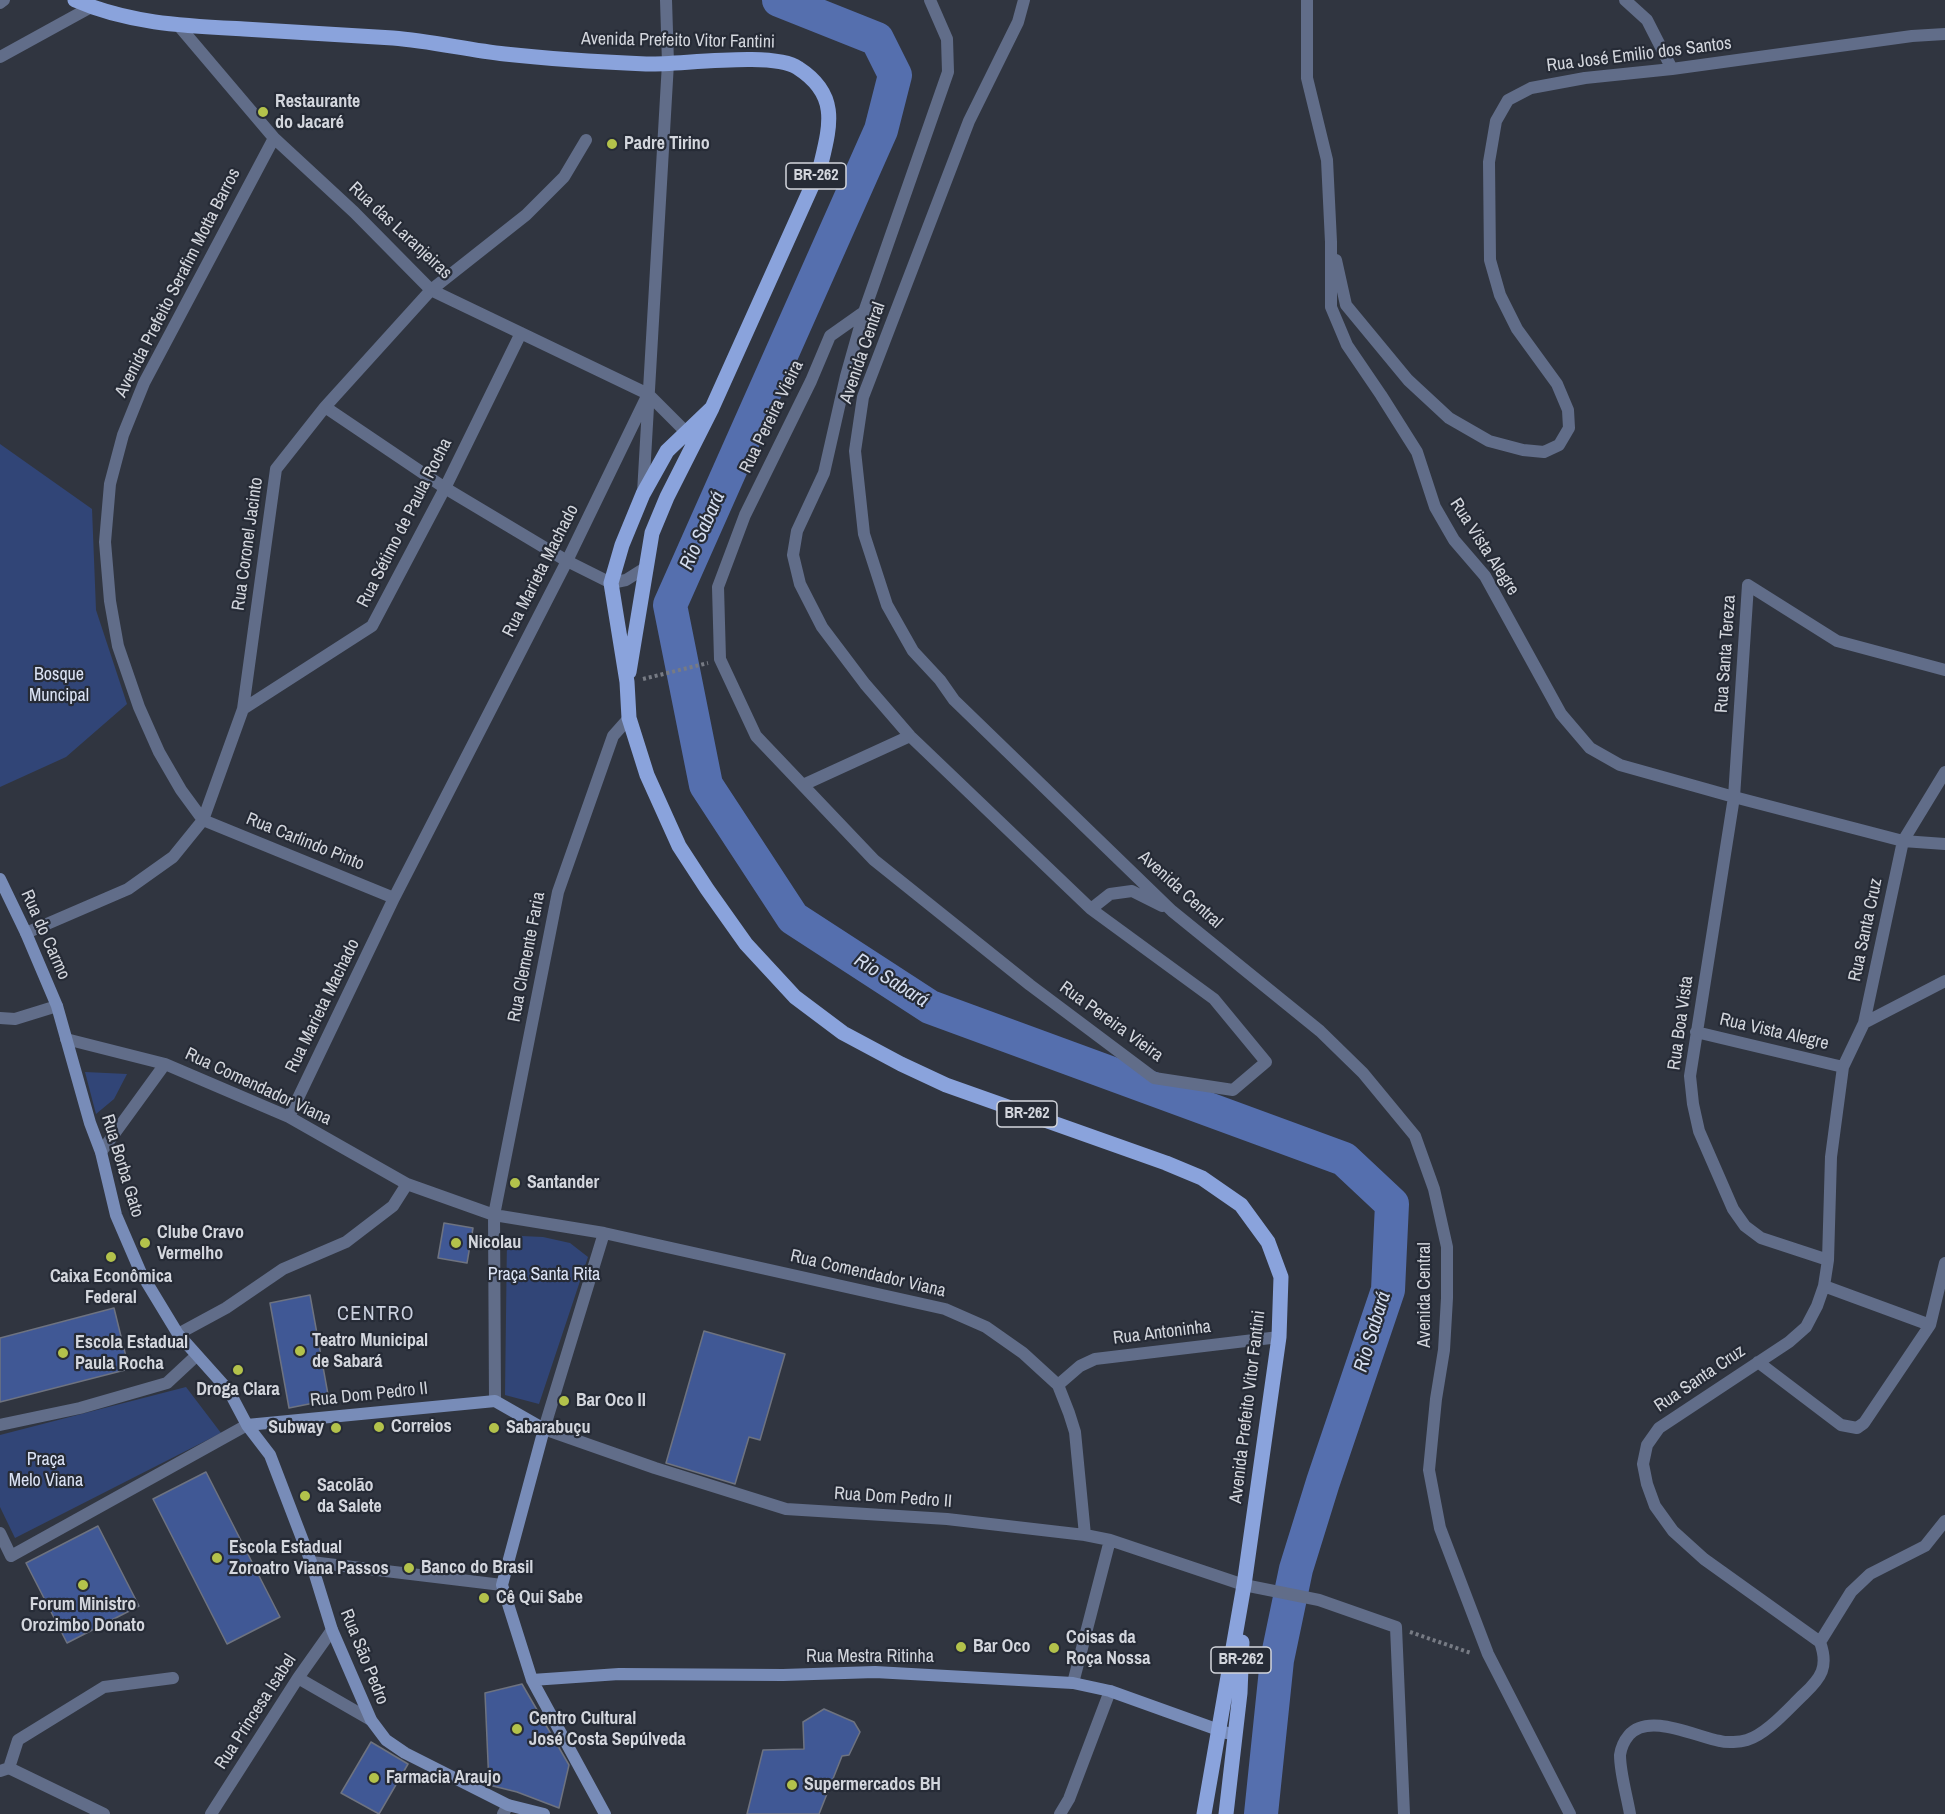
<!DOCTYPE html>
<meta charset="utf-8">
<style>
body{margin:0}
canvas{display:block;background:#303540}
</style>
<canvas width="1945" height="1814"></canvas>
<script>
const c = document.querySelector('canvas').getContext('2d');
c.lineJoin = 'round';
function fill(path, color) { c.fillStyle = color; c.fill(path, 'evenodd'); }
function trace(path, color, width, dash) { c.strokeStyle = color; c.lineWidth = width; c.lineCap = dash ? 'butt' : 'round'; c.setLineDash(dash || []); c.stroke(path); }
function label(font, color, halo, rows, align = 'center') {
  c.font = font + ' "Archivo Narrow",sans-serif'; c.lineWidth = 4.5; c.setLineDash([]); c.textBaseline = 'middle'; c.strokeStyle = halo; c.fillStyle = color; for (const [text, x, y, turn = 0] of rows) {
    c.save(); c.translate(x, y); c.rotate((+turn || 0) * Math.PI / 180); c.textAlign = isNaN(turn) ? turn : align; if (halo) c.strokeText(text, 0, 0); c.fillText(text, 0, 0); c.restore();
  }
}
fill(new Path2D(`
 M0,444L92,509L96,610L127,704L66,757L0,787Z
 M85,1072L127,1074L114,1099L96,1114Z
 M521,1236L543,1237L570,1243L588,1257L539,1404L505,1395L507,1238Z
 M186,1387L221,1433L15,1538L0,1507V1435Z`), '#314577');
trace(new Path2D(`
 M779,0L877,39L895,75L881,130L670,605L706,785L793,918L930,1007L1344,1159L1392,1204L1388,1290L1323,1482L1296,1569L1277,1660L1261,1814`), '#556fae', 34);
const building = new Path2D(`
 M444,1223L473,1228L467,1263L438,1258Z
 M310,1295L329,1400L289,1408L270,1303Z
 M114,1308L129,1369L0,1402V1338Z
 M704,1331L785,1354L760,1440L749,1437L735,1484L666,1463Z
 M206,1472L280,1617L227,1644L153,1499Z
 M98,1526L139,1606L67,1643L26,1563Z
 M522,1684L569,1765L559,1808L517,1792L489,1785L485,1693Z
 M824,1709L854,1722L860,1732L849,1755L842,1756L819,1814H747L763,1750L804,1749L803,1722Z
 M371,1742L408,1764L379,1814L341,1793Z`);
fill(building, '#405895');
trace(building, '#6e7380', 1.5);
trace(new Path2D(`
 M643,679L708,663
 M1410,1632L1471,1653`), '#777b84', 4, [3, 3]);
trace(new Path2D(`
 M1024,0L1018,22L969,121L863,397L855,451L864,534L887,605L913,651L940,680L954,700L1172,911L1320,1031L1363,1073L1415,1136L1434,1189L1447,1247V1298L1444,1350L1436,1399L1429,1470L1440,1528L1488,1654L1570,1814
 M1307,0V78L1327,160L1331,242V307L1347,345L1381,395L1417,452L1435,507L1454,540L1485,576L1561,714L1590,748L1620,765L1734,797L1903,841L1945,844
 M1625,0L1647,20L1672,69
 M0,3L4,0
 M179,26L274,138L354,212L431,290L648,394L686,432L688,439
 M0,57L91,7
 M274,138L144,383L123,435L110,484L105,542L110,601L118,646L139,707L159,752L181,790L203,820L394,898
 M1336,260L1346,305L1408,380L1449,418L1489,441L1523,450L1544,452L1559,445L1569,428L1568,410L1557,384L1517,329L1500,295L1490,260L1489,162L1496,121L1508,100L1531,88L1585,78L1672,69L1912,36L1945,34
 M864,312L830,336L811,381L745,515L718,587L720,659L756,736L874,860L1030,985L1154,1078L1233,1090L1266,1062L1214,999L1091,909L910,736L865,684L822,627L800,584L793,555L797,531L824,473L846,376L864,312L948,72L947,39L930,0
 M325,407L445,488L567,561L611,583L626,580L645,568
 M643,493L668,63L666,0
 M243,709L372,626L445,488L521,333
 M803,785L910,736
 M1091,909L1110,894L1132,891L1162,906
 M26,933L128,889L173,857L203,820L243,709L276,469L325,407L431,290L526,215L564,177L586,140
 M0,1018L15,1019L57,1006
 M1864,1023L1945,981
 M1696,1032L1843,1067
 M66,1039L165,1064L289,1117L407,1184L494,1215L604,1233L945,1309L986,1327L1023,1353L1058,1385L1069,1413L1075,1432L1085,1535
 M289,1117L394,898L567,561L648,394
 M101,1152L165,1064
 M604,1233L544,1429L655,1468L786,1509L947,1519L1085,1535L1110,1540L1244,1585L1319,1600L1396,1627L1404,1814
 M1828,1260L1761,1238L1745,1226L1733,1209L1699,1131L1693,1104L1690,1076L1734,797L1748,585L1837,641L1945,670
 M1824,1286L1930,1325L1945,1263
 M178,1334L226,1308L283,1269L346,1242L393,1206L407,1184
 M1758,1362L1841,1425L1857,1428L1864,1423L1930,1325
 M1058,1385L1080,1366L1095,1359L1279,1337
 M495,1401L494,1215L558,892L613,736L629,718
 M0,1425L80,1408L167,1383L196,1356
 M0,1533L11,1556L247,1425
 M311,1562L502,1585
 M1820,1642L1851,1592L1870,1574L1925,1546L1945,1521
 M298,1678L371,1720
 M1073,1683L1110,1540
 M9,1768L18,1740L104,1687L173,1678
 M0,1771L9,1768L104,1814
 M211,1814L298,1678L332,1630
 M503,1814L508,1805
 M1060,1814L1069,1799L1110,1691
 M1630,1814C1627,1796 1620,1773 1620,1755C1621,1748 1624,1741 1629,1735C1649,1712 1696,1737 1720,1741C1727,1743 1740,1742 1747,1740C1767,1734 1789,1708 1804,1694C1821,1678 1829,1667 1820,1642L1704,1559L1673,1531L1655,1506L1647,1484L1643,1464L1647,1445L1659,1428L1789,1342L1806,1327L1817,1306L1824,1286L1828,1260L1831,1157L1843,1067L1864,1023L1903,841L1945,772`), '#616d89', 12);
trace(new Path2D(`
 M0,879L26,933L57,1006L90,1123L101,1152L116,1215L141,1273L178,1334L229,1391L247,1425L270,1455L311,1562L332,1630L371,1720L386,1740L405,1753L508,1805L544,1814
 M247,1425L495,1401L544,1429L502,1585L532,1680L605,1814
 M532,1680L619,1674L783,1675L875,1672L1073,1683L1110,1691L1227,1733`), '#788cb8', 12);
trace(new Path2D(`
 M75,0C129,24 187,26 244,29C294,32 344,35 393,38C431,41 468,50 505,54C551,59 600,62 646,64C679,65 774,51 798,68C840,95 830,126 820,168L712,408L667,497L652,533L629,672
 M712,408L667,451L643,494L622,545L611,583L627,682L629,718L647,775L679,846L707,889L746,944L795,997L843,1033L901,1064L946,1085L1166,1163L1202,1178L1241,1205L1268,1242L1281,1277L1279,1337L1244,1585L1204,1814
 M1226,1814L1240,1693L1242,1642`), '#8aa3dc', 15);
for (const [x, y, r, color] of [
 [263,112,6,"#b3c24b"],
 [612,144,6,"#b3c24b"],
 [515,1183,6,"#b3c24b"],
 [145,1243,6,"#b3c24b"],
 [456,1243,6,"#b3c24b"],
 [111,1257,6,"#b3c24b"],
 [300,1351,6,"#b3c24b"],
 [63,1353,6,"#b3c24b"],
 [238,1370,6,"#b3c24b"],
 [564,1401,6,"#b3c24b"],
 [379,1427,6,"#b3c24b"],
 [336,1428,6,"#b3c24b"],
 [494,1428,6,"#b3c24b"],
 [305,1496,6,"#b3c24b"],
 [217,1558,6,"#b3c24b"],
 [409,1568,6,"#b3c24b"],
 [83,1585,6,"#b3c24b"],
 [484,1598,6,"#b3c24b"],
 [961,1647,6,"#b3c24b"],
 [1054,1648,6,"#b3c24b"],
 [517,1729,6,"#b3c24b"],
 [374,1778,6,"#b3c24b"],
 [792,1785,6,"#b3c24b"]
]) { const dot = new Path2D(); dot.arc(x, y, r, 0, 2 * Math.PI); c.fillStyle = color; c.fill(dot); trace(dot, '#262b36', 2); }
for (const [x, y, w] of [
 [816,176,60],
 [1027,1114,60],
 [1241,1660,60]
]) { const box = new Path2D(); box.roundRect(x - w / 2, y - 13, w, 26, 4.5); c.fillStyle = '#262b36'; c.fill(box); trace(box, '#d3d6dd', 1.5); }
label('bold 16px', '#d3d6dd', null, [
 ["BR-262",816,176],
 ["BR-262",1027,1114],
 ["BR-262",1241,1660]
]);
label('18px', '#d3d6dd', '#262b36', [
 ["Avenida Prefeito Vitor Fantini",678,41,1],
 ["Rua José Emilio dos Santos",1639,55,-7],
 ["Rua das Laranjeiras",400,231,43],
 ["Avenida Prefeito Serafim Motta Barros",178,283,-63],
 ["Avenida Central",863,353,-71],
 ["Rua Pereira Vieira",772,417,-64],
 ["Rua Sétimo de Paula Rocha",405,523,-63],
 ["Rua Coronel Jacinto",248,544,-82],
 ["Rua Vista Alegre",1484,547,57],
 ["Rua Marieta Machado",541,571,-63],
 ["Rua Santa Tereza",1726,654,-86],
 ["Rua Carlindo Pinto",305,842,22],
 ["Avenida Central",1180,890,42],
 ["Rua Santa Cruz",1866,930,-78],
 ["Rua do Carmo",45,935,66],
 ["Rua Clemente Faria",527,957,-79],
 ["Rua Marieta Machado",323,1006,-64],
 ["Rua Pereira Vieira",1111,1022,36],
 ["Rua Boa Vista",1681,1023,-82],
 ["Rua Vista Alegre",1774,1032,13],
 ["Rua Comendador Viana",258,1087,25],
 ["Rua Borba Gato",122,1166,73],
 ["Rua Comendador Viana",868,1274,13],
 ["Avenida Central",1425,1295,-90],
 ["Rua Antoninha",1162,1333,-7],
 ["Rua Santa Cruz",1700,1379,-34],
 ["Rua Dom Pedro II",369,1395,-6],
 ["Avenida Prefeito Vitor Fantini",1248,1407,-83],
 ["Rua Dom Pedro II",893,1498,4],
 ["Rua São Pedro",364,1657,68],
 ["Rua Mestra Ritinha",870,1657],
 ["Rua Princesa Isabel",256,1712,-57]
]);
label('bold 18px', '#d3d6dd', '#262b36', [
 ["Restaurante",275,102],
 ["do Jacaré",275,123],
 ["Padre Tirino",624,144],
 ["Santander",527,1183],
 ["Clube Cravo",157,1233],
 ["Vermelho",157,1254],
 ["Nicolau",468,1243],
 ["Caixa Econômica",111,1277,"center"],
 ["Federal",111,1298,"center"],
 ["Teatro Municipal",312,1341],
 ["de Sabará",312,1362],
 ["Escola Estadual",75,1343],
 ["Paula Rocha",75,1364],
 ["Droga Clara",238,1390,"center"],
 ["Bar Oco II",576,1401],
 ["Correios",391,1427],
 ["Subway",324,1428,"right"],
 ["Sabarabuçu",506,1428],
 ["Sacolão",317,1486],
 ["da Salete",317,1507],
 ["Escola Estadual",229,1548],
 ["Zoroatro Viana Passos",229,1569],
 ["Banco do Brasil",421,1568],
 ["Cê Qui Sabe",496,1598],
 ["Forum Ministro",83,1605,"center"],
 ["Orozimbo Donato",83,1626,"center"],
 ["Coisas da",1066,1638],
 ["Roça Nossa",1066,1659],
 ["Bar Oco",973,1647],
 ["Centro Cultural",529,1719],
 ["José Costa Sepúlveda",529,1740],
 ["Farmacia Araujo",386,1778],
 ["Supermercados BH",804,1785]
], 'left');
label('18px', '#dbe3f5', '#262b36', [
 ["Bosque",59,675],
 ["Muncipal",59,696],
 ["Praça Santa Rita",544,1275],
 ["Praça",46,1460],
 ["Melo Viana",46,1481]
]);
label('italic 20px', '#d4ddef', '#262b36', [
 ["Rio Sabará",703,531,-66],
 ["Rio Sabará",891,981,32],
 ["Rio Sabará",1373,1332,-73]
]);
c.letterSpacing = '1.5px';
label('20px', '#cbd1df', '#262b36', [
 ["CENTRO",376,1315]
]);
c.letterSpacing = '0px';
</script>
